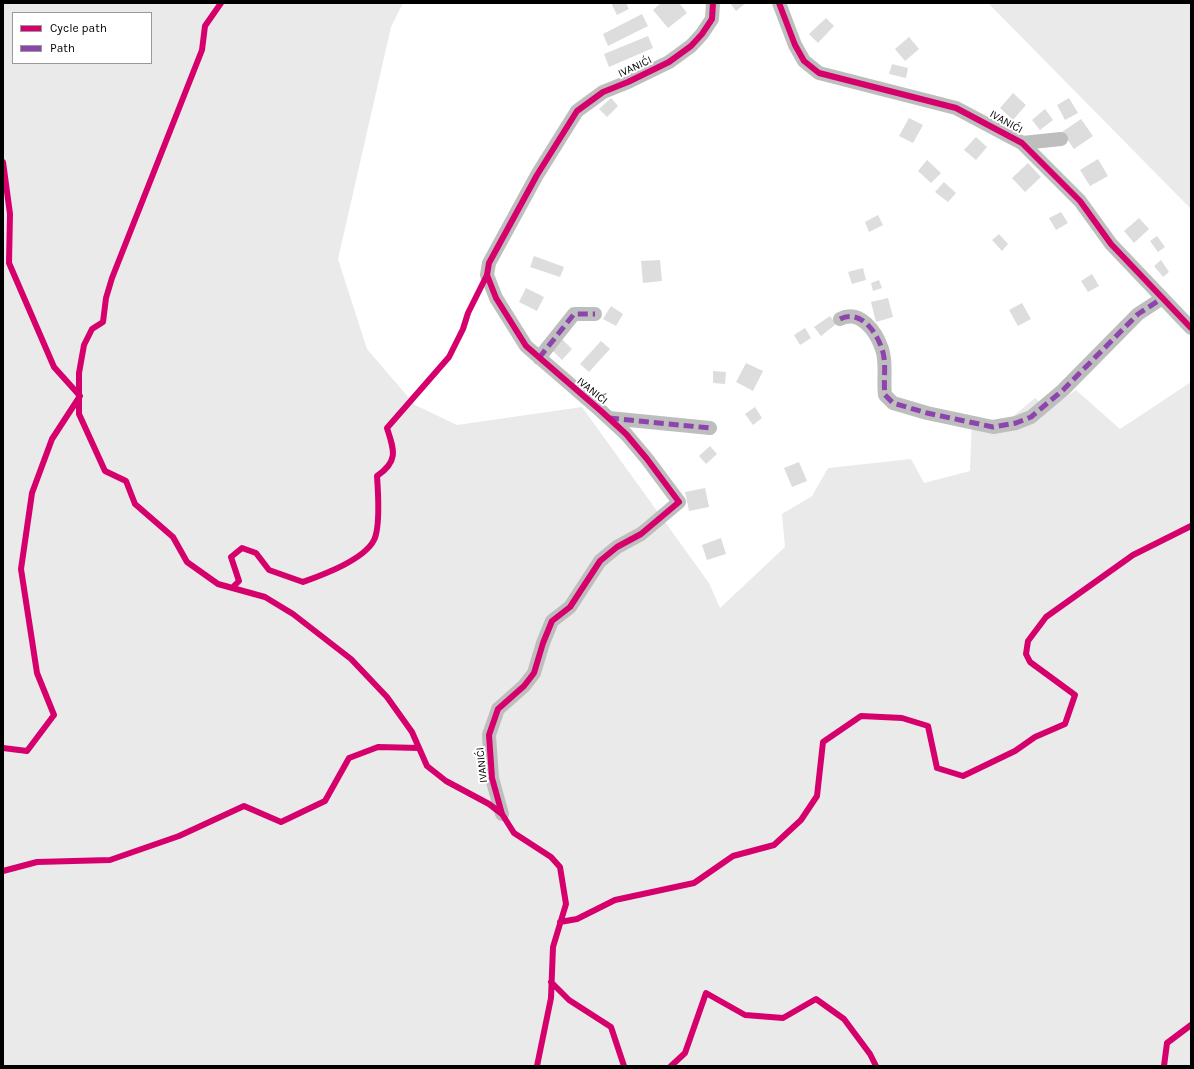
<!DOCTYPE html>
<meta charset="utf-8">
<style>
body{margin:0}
#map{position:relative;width:1194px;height:1069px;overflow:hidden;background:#fff;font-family:Karla,sans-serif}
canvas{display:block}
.frame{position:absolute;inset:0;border:4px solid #000;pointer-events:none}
.legend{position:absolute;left:12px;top:12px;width:140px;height:52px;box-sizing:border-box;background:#fff;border:1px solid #999;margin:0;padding:5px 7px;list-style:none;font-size:12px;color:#000}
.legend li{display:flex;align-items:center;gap:8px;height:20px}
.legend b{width:20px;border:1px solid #999}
</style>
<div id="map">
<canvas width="1194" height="1069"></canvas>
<div class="frame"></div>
<ul class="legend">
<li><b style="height:5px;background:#d6006c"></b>Cycle path</li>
<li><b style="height:5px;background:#8e44ad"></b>Path</li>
</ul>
</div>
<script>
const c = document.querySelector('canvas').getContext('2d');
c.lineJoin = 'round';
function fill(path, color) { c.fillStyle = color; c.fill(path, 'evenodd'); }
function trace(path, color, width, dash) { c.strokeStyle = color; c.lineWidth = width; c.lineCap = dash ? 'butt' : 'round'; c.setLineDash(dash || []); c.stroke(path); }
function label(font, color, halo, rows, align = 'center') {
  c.font = font + ' Karla,sans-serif'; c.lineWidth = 4; c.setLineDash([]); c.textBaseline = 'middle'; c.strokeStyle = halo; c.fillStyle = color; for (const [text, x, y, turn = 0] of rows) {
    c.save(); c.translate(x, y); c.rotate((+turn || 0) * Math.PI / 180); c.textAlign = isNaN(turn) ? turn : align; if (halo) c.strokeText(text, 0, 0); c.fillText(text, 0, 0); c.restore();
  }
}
fill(new Path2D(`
 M3,3H403L391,27L338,259L367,349L415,405L457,425L582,407L709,583L720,608L785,547L782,514L812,496L828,468L911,459L924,483L970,471L972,419L1005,423L1035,398L1048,409L1076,390L1120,429L1191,382V1066H3ZM13,13H151V63H13Z
 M988,3H1191V209Z`), '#eaeaea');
fill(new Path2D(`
 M611,3H626L629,9L617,15Z
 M661,3H679L687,13L668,28L653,10Z
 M730,3H746L736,11Z
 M642,14L648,26L608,46L603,34Z
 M826,18L834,26L818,43L809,34Z
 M648,36L653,48L609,67L604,54Z
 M909,37L919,49L905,61L895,49Z
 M892,64L908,68L906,78L889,74Z
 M1013,93L1026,105L1013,120L1000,108Z
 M611,98L618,106L607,117L599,109Z
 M1069,98L1078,113L1065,120L1057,105Z
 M1045,109L1053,120L1040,130L1032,120Z
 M909,118L923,125L913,143L899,136Z
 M1081,119L1093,136L1074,149L1062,132Z
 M976,137L987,147L976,160L964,150Z
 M1098,159L1108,176L1090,186L1080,170Z
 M927,160L941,173L931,183L918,171Z
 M1028,163L1041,177L1025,192L1012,178Z
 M944,182L956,193L948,202L935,192Z
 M1061,212L1068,223L1056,230L1049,218Z
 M878,215L883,225L869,232L865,222Z
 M1139,218L1149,229L1134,243L1124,231Z
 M999,234L1008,244L1002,251L992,240Z
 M1157,236L1165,247L1158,252L1150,241Z
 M534,256L564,267L560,277L530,267Z
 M660,260L662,281L643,283L641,261Z
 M1161,260L1169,272L1163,277L1154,266Z
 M863,268L866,280L852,284L848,272Z
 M1092,274L1099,286L1088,292L1081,281Z
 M879,280L882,288L873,291L871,283Z
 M526,288L544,297L537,311L519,302Z
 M888,298L893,317L876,322L871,302Z
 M1022,303L1031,319L1018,326L1009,310Z
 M611,306L623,314L616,326L603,319Z
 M830,316L836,324L821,336L814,327Z
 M805,328L811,338L800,345L794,335Z
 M562,339L572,349L562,360L552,350Z
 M601,341L610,349L589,372L580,364Z
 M746,363L763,371L753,391L736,382Z
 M713,371L726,372L725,384L713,383Z
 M755,407L762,418L753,425L745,414Z
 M710,446L717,454L706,464L699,456Z
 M799,462L807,481L792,487L784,468Z
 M705,488L709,507L689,511L685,492Z
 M721,538L726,554L707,560L702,545Z`), '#ddd');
trace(new Path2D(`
 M779,3L795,45L804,61L819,73L956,108L1022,143L1080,201L1111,244L1191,328
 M1022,143L1061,139
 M840,319C860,309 876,331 882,349C887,363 883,380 885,395L893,403L927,413L993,427L1016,423L1031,417L1063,390L1138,314L1161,299
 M539,358L574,314H595
 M609,418L710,428
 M502,814L492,778L489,735L498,709L524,686L534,673L543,643L552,621L570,607L600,561L617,547L641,534L679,502L647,459L626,434L601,411L526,346L496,298L487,275L489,263L537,175L577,111L603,92L628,82L669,62L691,46L702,34L712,19L713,3`), '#bebebe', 14);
trace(new Path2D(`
 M840,319C860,309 876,331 882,349C887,363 883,380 885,395L893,403L927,413L993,427L1016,423L1031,417L1063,390L1138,314L1161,299
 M539,358L574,314H595
 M609,418L710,428`), '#8e44ad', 5, [10, 5]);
trace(new Path2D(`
 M221,3L205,26L202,50L112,278L106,298L103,322L92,329L84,345L79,373V414L105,471L126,481L135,504L173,537L187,562L218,584L265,597L293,614L351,659L387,697L412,732L427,766L446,781L489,804L502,814
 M779,3L795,45L804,61L819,73L956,108L1022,143L1080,201L1111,244L1191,328
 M3,162L10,214L9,263L54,367L80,396L52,439L32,493L21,569L37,673L54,715L27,751L3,748
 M232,588L239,581L231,557L242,548L256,553L269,570L303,582C322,575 364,560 374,540C380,528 378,490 377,476C399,461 394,450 387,428L449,357L463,329L468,313L487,275
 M3,871L37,862L110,860L179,836L244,806L281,822L325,801L349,758L378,747L419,748
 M560,922L577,919L615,900L694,883L733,856L774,845L801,820L817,796L823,742L861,716L902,718L928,726L937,768L963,776L1015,751L1035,737L1065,724L1075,695L1030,662L1026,654L1028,641L1046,617L1133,555L1191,526
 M551,982L569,1000L611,1027L624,1066
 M537,1066L551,998L553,947L566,904L560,867L551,857L514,833L502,814L492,778L489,735L498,709L524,686L534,673L543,643L552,621L570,607L600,561L617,547L641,534L679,502L647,459L626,434L601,411L526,346L496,298L487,275L489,263L537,175L577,111L603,92L628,82L669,62L691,46L702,34L712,19L713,3
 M671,1066L685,1053L706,993L745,1015L783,1018L816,999L844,1019L870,1054L876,1066
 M1164,1066L1167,1043L1191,1025`), '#d6006c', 6);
label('11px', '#000', '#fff', [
 ["IVANIĆI",635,67,-25],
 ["IVANIĆI",1006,122,29],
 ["IVANIĆI",592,391,39],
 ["IVANIĆI",482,765,-96]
]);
</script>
